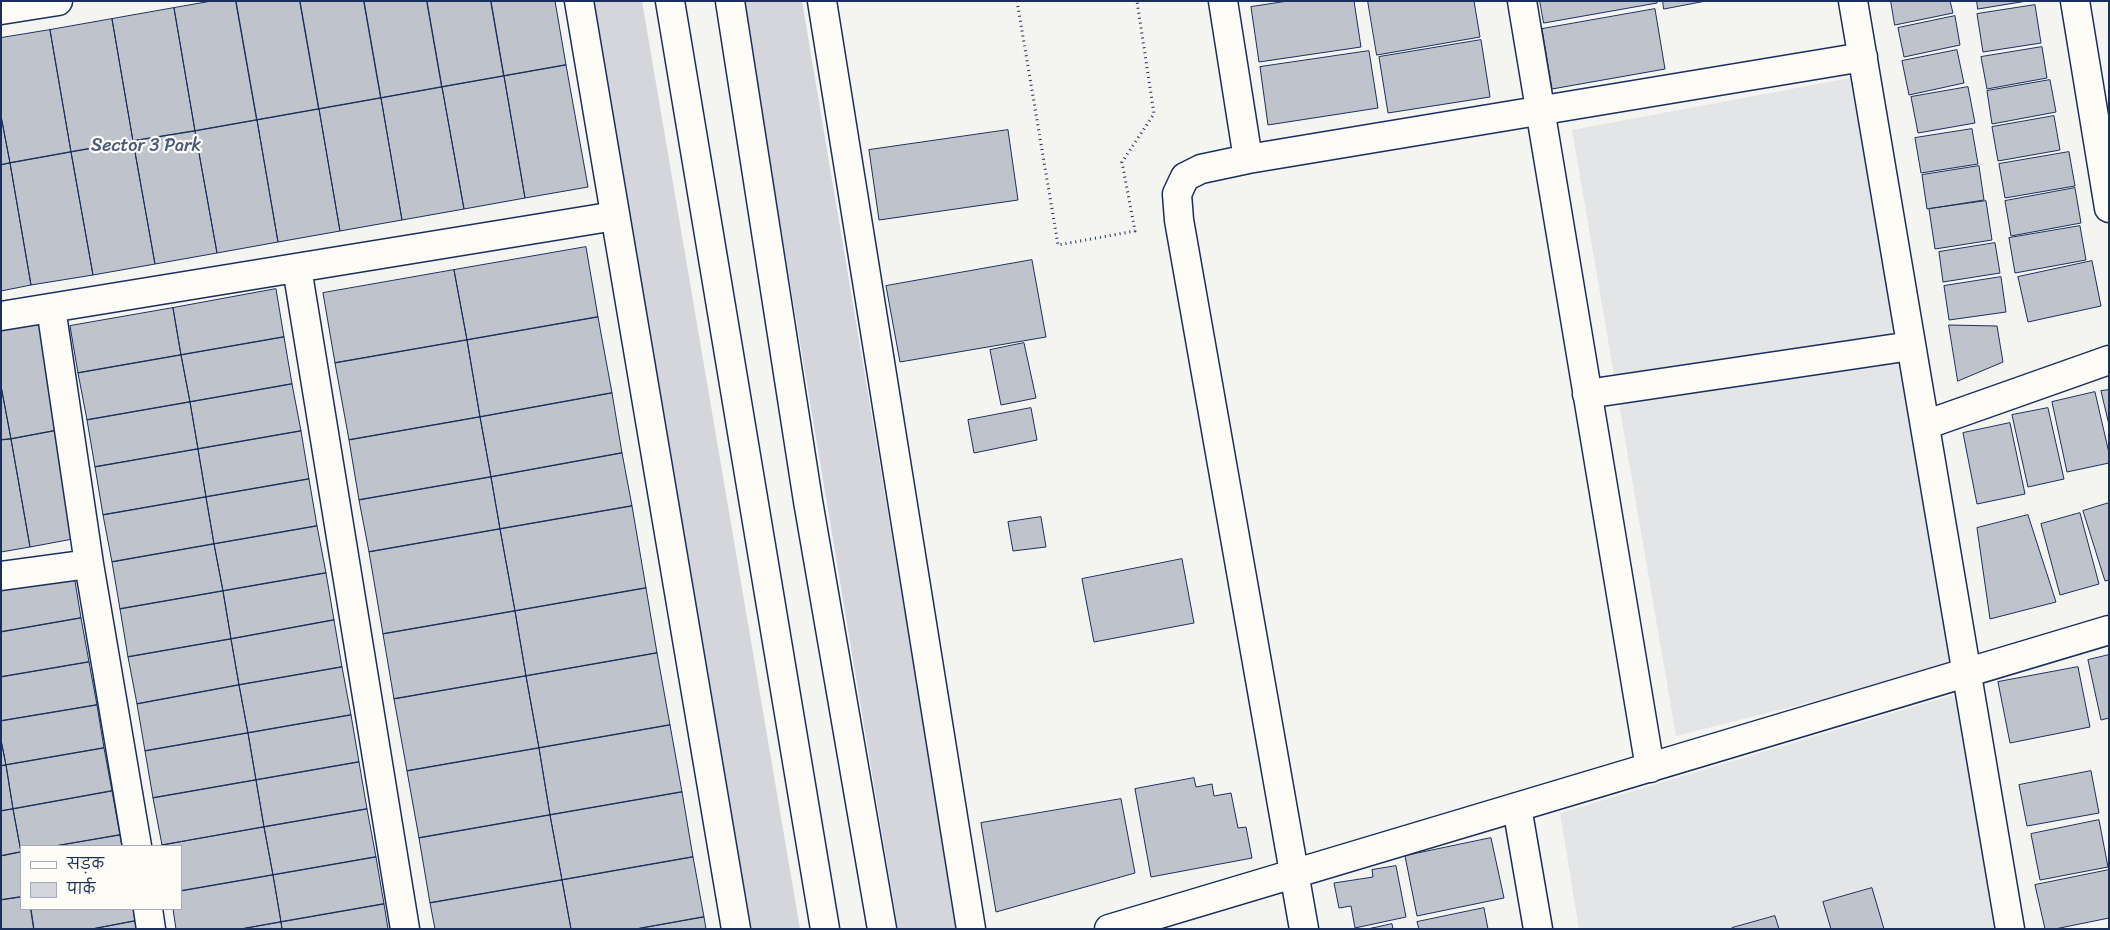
<!DOCTYPE html>
<meta charset="utf-8">
<style>
body{margin:0}
#map{position:relative;width:2110px;height:930px;overflow:hidden;background:#f4f4f1;font-family:Sriracha,"Playpen Sans Deva",sans-serif}
canvas{display:block}
.frame{position:absolute;inset:0;border:2px solid #1b2f5e;pointer-events:none}
.legend{position:absolute;left:20px;top:845px;width:162px;height:65px;box-sizing:border-box;background:#fdfcf7;border:1px solid #a3aaba;margin:0;padding:6px 9px;list-style:none;font-size:15px;color:#1b2f5e}
.legend li{display:flex;align-items:center;gap:10px;height:25px}
.legend b{width:25px;border:1px solid #a3aaba}
</style>
<div id="map">
<canvas width="2110" height="930"></canvas>
<div class="frame"></div>
<ul class="legend">
<li><b style="height:6px;background:#fdfcf7"></b>सड़क</li>
<li><b style="height:14px;background:#d4d6db"></b>पार्क</li>
</ul>
</div>
<script>
const c = document.querySelector('canvas').getContext('2d');
c.lineJoin = 'round';
function fill(path, color) { c.fillStyle = color; c.fill(path, 'evenodd'); }
function trace(path, color, width, dash) { c.strokeStyle = color; c.lineWidth = width; c.lineCap = dash ? 'butt' : 'round'; c.setLineDash(dash || []); c.stroke(path); }
function label(font, color, halo, rows, align = 'center') {
  c.font = font + ' Sriracha,sans-serif'; c.lineWidth = 4.5; c.setLineDash([]); c.textBaseline = 'middle'; c.strokeStyle = halo; c.fillStyle = color; for (const [text, x, y, turn = 0] of rows) {
    c.save(); c.translate(x, y); c.rotate((+turn || 0) * Math.PI / 180); c.textAlign = isNaN(turn) ? turn : align; if (halo) c.strokeText(text, 0, 0); c.fillText(text, 0, 0); c.restore();
  }
}
fill(new Path2D(`
 M1850,78L1962,664L1676,736L1572,130Z
 M1969,690L2009,929H1579L1560,813Z`), '#e4e5e6');
fill(new Path2D(`
 M590,1H642L800,929H748Z
 M743,1H802L958,929H898Z`), '#d4d6db');
const building = new Path2D(`
 M212,1H236L257,120L195,131L174,8Z
 M236,1H300L319,109L257,120Z
 M300,1H364L381,98L319,109Z
 M364,1H427L442,87L381,98Z
 M427,1H491L504,76L442,87Z
 M491,1H555L566,65L504,76Z
 M1288,1H1354L1361,47L1259,62L1251,7Z
 M1368,1H1474L1480,37L1377,55Z
 M1540,1H1657V3L1544,23Z
 M1663,1H1706L1664,9Z
 M1891,1H1950L1953,13L1895,25Z
 M1977,1H2027L1978,9Z
 M2035,5L2041,43L1983,52L1977,14Z
 M174,8L195,131L133,141L112,19Z
 M1655,9L1665,69L1552,89L1542,29Z
 M1955,16L1960,45L1904,57L1898,28Z
 M112,19L133,141L71,152L50,30Z
 M50,30L71,152L10,163L1,116V38Z
 M1481,40L1490,97L1388,113L1379,57Z
 M2042,47L2047,78L1987,89L1981,57Z
 M1957,50L1964,83L1909,95L1902,61Z
 M1369,51L1378,108L1268,125L1260,67Z
 M566,65L588,187L525,198L504,76Z
 M504,76L525,198L464,209L442,87Z
 M2050,80L2056,112L1992,124L1987,91Z
 M442,87L464,209L402,220L381,98Z
 M1968,87L1975,123L1918,133L1911,97Z
 M381,98L402,220L340,231L319,109Z
 M319,109L340,231L278,242L257,120Z
 M1,116L10,163L1,165Z
 M2054,116L2060,150L1998,161L1992,127Z
 M257,120L278,242L217,253L195,131Z
 M1972,129L1978,164L1921,173L1915,138Z
 M1008,130L1018,200L879,220L869,150Z
 M195,131L217,253L155,264L133,141Z
 M133,141L155,264L93,275L71,152Z
 M71,152L93,275L31,285L10,163Z
 M2069,152L2075,186L2005,198L1999,164Z
 M10,163L31,285L1,291V165Z
 M1979,166L1984,200L1927,209L1922,175Z
 M2075,188L2081,223L2011,236L2005,201Z
 M1986,201L1992,240L1935,249L1929,209Z
 M2080,226L2086,260L2015,273L2009,238Z
 M1995,243L2000,273L1943,282L1939,252Z
 M586,247L598,317L467,340L454,270Z
 M1032,260L1046,337L900,362L886,286Z
 M2092,261L2101,306L2028,322L2018,277Z
 M454,270L467,340L335,363L323,293Z
 M2001,277L2006,312L1949,320L1944,286Z
 M276,289L284,337L181,355L173,308Z
 M173,308L181,355L78,373L70,326Z
 M598,317L612,393L480,417L467,340Z
 M40,321L59,430L11,439L1,386V328Z
 M1949,325L1997,326L2003,362L1958,381Z
 M284,337L292,384L190,402L181,355Z
 M467,340L480,417L349,440L335,363Z
 M1024,343L1036,398L1001,405L990,350Z
 M181,355L190,402L87,420L78,373Z
 M292,384L301,431L198,449L190,402Z
 M1,386L11,439L1,440Z
 M2109,390V425L2101,391Z
 M2095,392L2109,453V463L2067,472L2052,402Z
 M612,393L622,453L491,477L480,417Z
 M190,402L198,449L95,467L87,420Z
 M1031,408L1037,440L974,453L968,420Z
 M2048,408L2064,479L2028,487L2012,415Z
 M480,417L491,477L359,500L349,440Z
 M2010,423L2025,494L1977,504L1963,433Z
 M59,430L78,538L30,547L11,439Z
 M301,431L309,479L206,497L198,449Z
 M11,439L30,547L1,552V440Z
 M198,449L206,497L103,515L95,467Z
 M622,453L632,506L500,529L491,477Z
 M491,477L500,529L369,552L359,500Z
 M309,479L317,526L214,544L206,497Z
 M206,497L214,544L112,562L103,515Z
 M2109,503V580L2105,581L2083,511Z
 M632,506L646,588L515,611L500,529Z
 M2080,513L2099,584L2060,595L2041,524Z
 M2028,515L2056,602L1990,619L1977,528Z
 M1041,517L1046,547L1013,551L1008,522Z
 M317,526L326,573L223,591L214,544Z
 M500,529L515,611L383,634L369,552Z
 M214,544L223,591L120,609L112,562Z
 M1182,559L1194,623L1094,642L1082,579Z
 M326,573L334,620L231,639L223,591Z
 M74,575L81,618L1,632V588Z
 M646,588L657,653L526,676L515,611Z
 M223,591L231,639L128,657L120,609Z
 M515,611L526,676L394,699L383,634Z
 M81,618L89,662L1,677V632Z
 M334,620L342,667L239,685L231,639Z
 M231,639L239,685L137,704L128,657Z
 M657,653L670,725L539,748L526,676Z
 M2109,655V718L2101,720L2088,660Z
 M89,662L97,705L1,721V677Z
 M342,667L351,715L248,733L239,685Z
 M2078,667L2090,727L2010,743L1998,682Z
 M526,676L539,748L407,771L394,699Z
 M239,685L248,733L145,751L137,704Z
 M97,705L104,748L6,765L1,740V721Z
 M351,715L359,762L256,780L248,733Z
 M670,725L682,792L550,815L539,748Z
 M248,733L256,780L153,798L145,751Z
 M1,740L6,765L1,766Z
 M104,748L112,791L13,809L6,765Z
 M539,748L550,815L419,838L407,771Z
 M359,762L367,809L264,827L256,780Z
 M6,765L13,809L1,811V766Z
 M2091,771L2099,813L2027,826L2019,785Z
 M1194,778L1196,787L1212,784L1214,796L1231,793L1238,828L1246,827L1252,858L1151,877L1135,789Z
 M256,780L264,827L162,845L153,798Z
 M112,791L120,835L55,846H21V852L13,809Z
 M682,792L693,857L562,880L550,815Z
 M1121,799L1135,873L996,912L981,823Z
 M13,809L21,852L1,856V811Z
 M367,809L376,857L273,875L264,827Z
 M550,815L562,880L430,903L419,838Z
 M2099,820L2108,867L2040,880L2031,834Z
 M264,827L273,875L181,891V846L162,845Z
 M120,835L122,846H55Z
 M1491,838L1504,898L1417,916L1405,856Z
 M21,852V897L1,900V856Z
 M376,857L384,904L281,922L273,875Z
 M693,857L704,917L636,929H571L562,880Z
 M1396,866L1406,917L1355,928L1351,906L1339,908L1334,883L1373,877L1372,870Z
 M2109,870V918L2055,929H2045L2035,885Z
 M273,875L281,922L241,929H176L173,909H181V891Z
 M562,880L571,929H435L430,903Z
 M1872,888L1884,929H1831L1823,902Z
 M21,897V909H31L34,929H1V900Z
 M384,904L388,929H282L281,922Z
 M1484,908L1488,929H1419L1417,922Z
 M31,909H133L135,921L92,929H34Z
 M1775,916L1779,929H1732V928Z
 M704,917L706,929H636Z
 M135,921L136,929H92Z
 M281,922L282,929H241Z
 M1392,924L1393,929H1368Z`);
fill(building, '#bfc3cc');
trace(building, '#1b2f5e', 1);
const minor = new Path2D(`
 M579,1L736,929
 M670,1L825,929
 M730,1L808,501L882,929
 M822,1L971,929
 M1223,1L1248,159
 M1522,1L1650,768
 M1853,1L2010,929
 M2075,1L2109,208
 M1,10L58,1
 M297,268L405,929
 M51,308L89,564L137,846
 M1,316L615,216
 M1587,394L1911,346
 M1925,425L2109,360
 M1,576L89,564
 M1517,807L1538,929
 M148,909L151,929
 M1109,929L2109,630
 M1304,929L1179,220L1177,194L1185,177L1201,169L1248,159L1863,57`);
trace(minor, '#1b2f5e', 31);
trace(new Path2D(`
 M1017,1L1058,245L1135,231L1122,162L1154,114L1137,1`), '#1b2f5e', 3, [1, 4]);
trace(minor, '#fdfcf7', 28);
label('18px', '#49597d', '#fdfcf7', [
 ["Sector 3 Park",146,146]
]);
</script>
